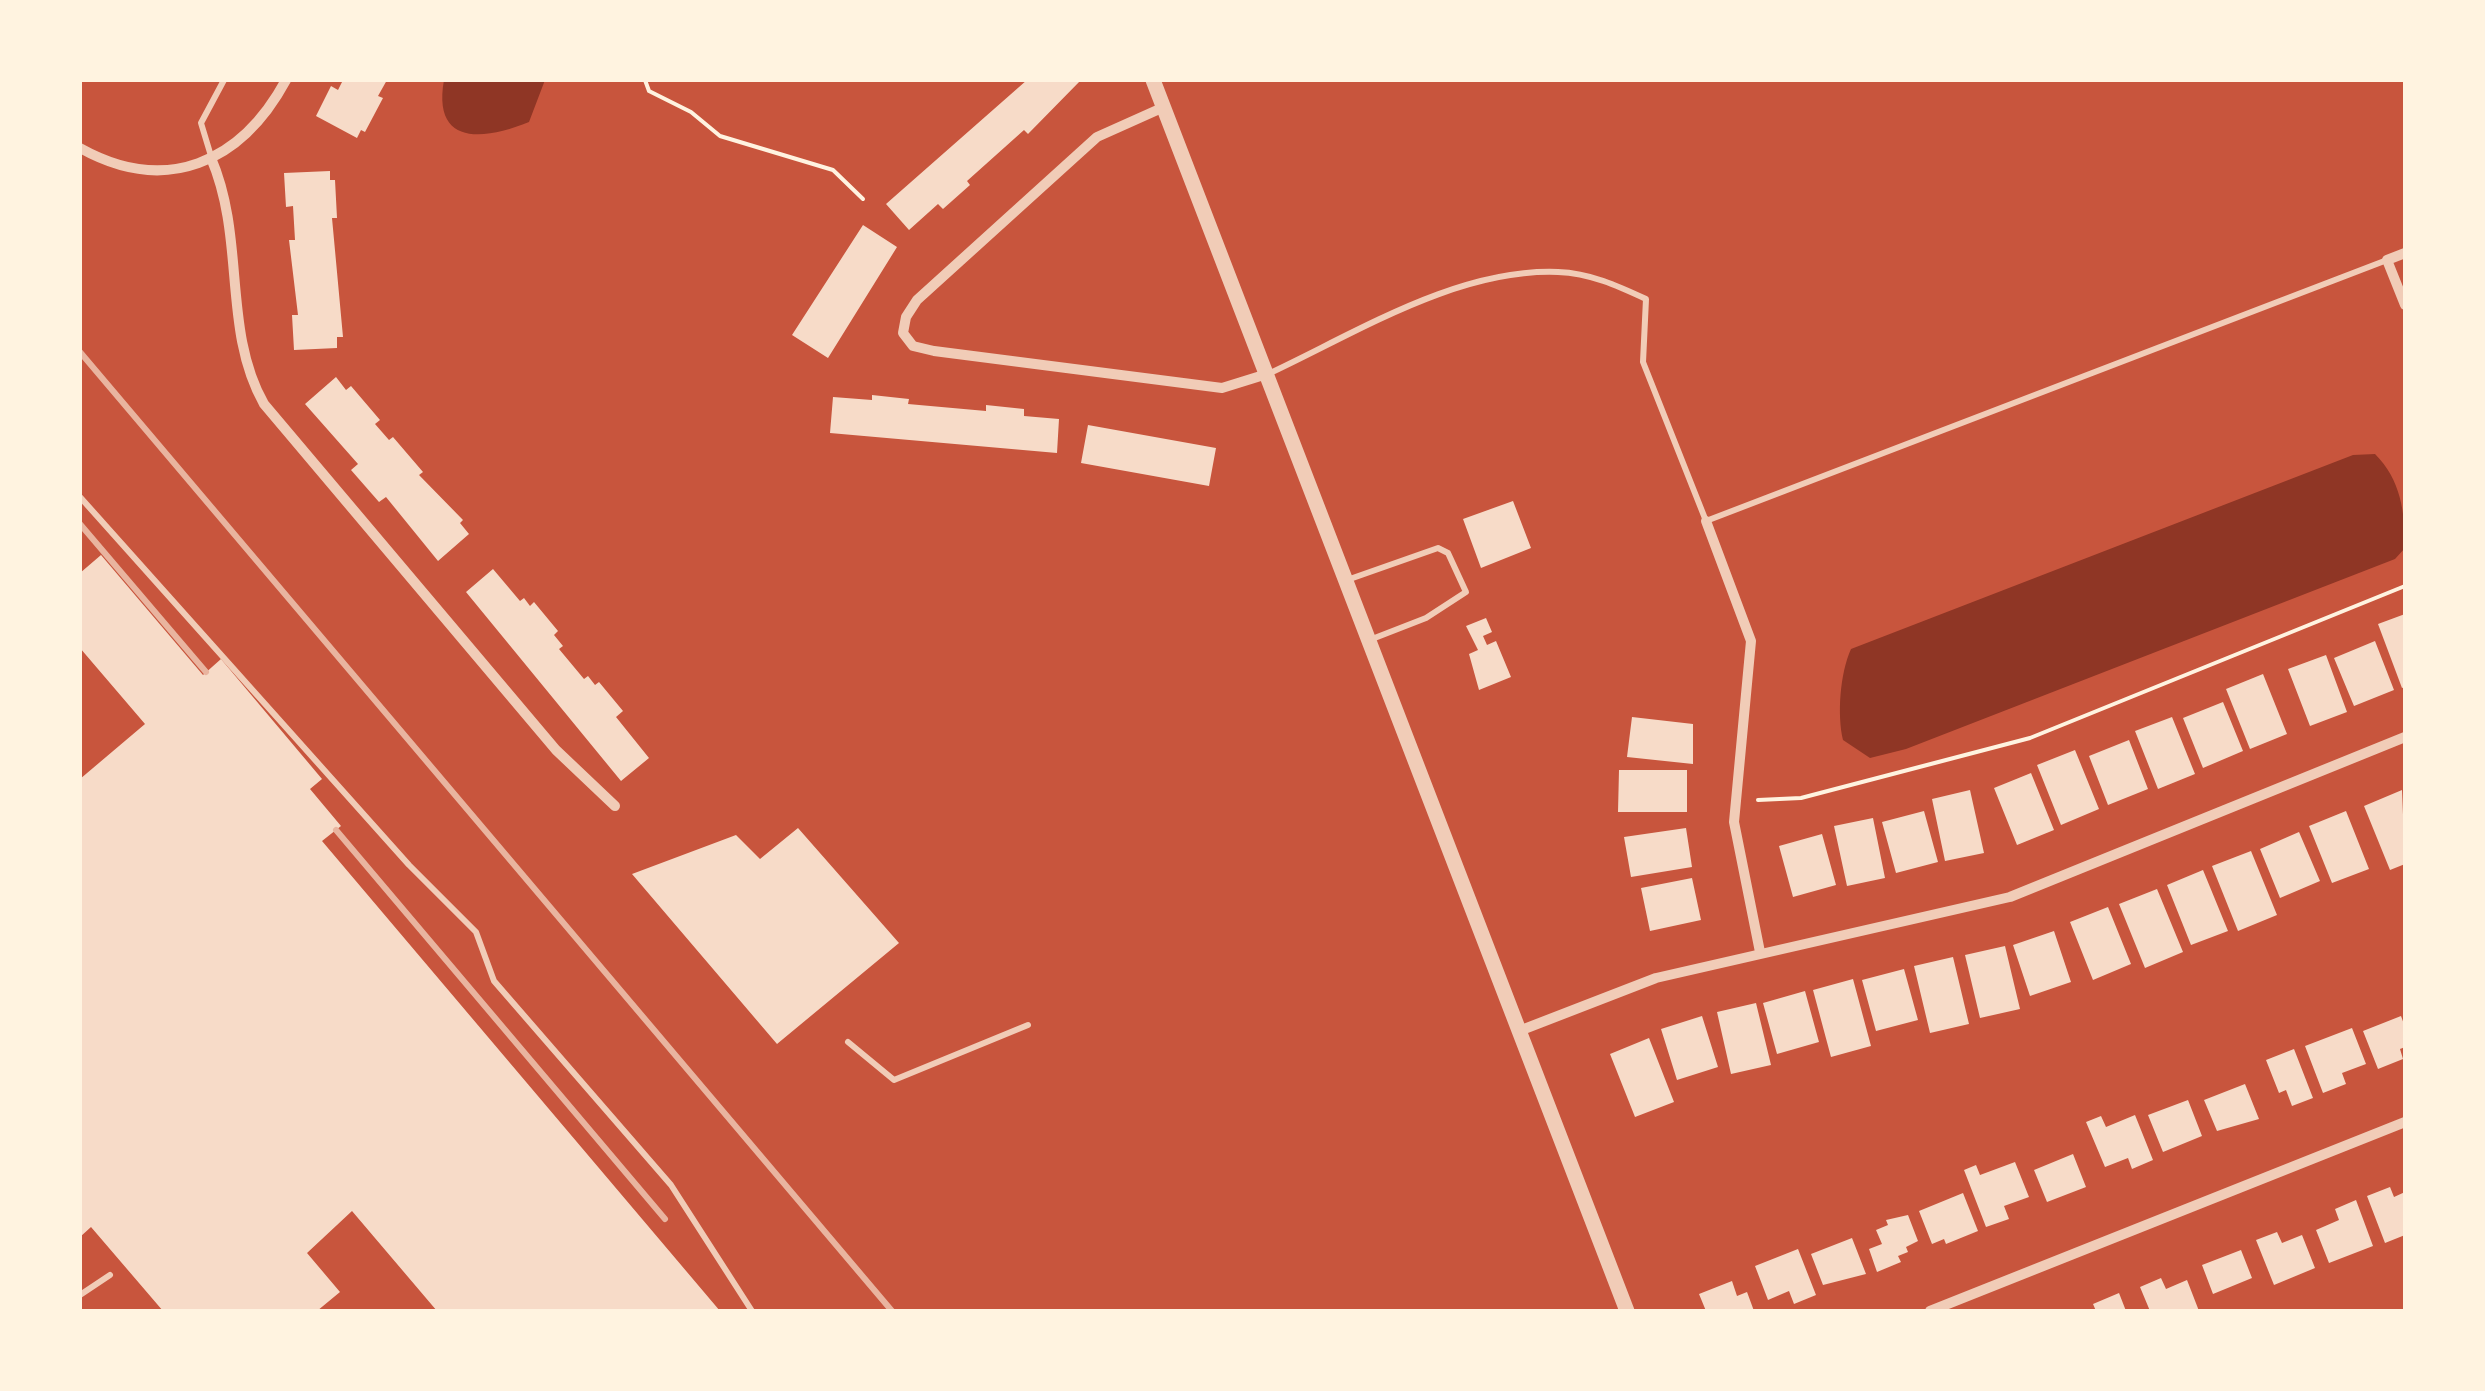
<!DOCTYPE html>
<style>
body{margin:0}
#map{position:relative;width:2485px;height:1391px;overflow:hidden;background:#c8553d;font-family:"PT Sans",sans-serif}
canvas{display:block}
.frame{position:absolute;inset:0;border:82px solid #fff3e0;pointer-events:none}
</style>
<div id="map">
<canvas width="2485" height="1391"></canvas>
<div class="frame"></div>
</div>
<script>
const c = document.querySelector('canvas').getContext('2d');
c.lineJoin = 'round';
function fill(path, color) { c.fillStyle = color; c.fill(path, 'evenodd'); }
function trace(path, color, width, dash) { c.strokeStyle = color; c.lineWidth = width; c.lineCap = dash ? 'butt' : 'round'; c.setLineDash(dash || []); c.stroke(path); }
fill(new Path2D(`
 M444,80H545L529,122C485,140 432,147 444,80Z
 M2375,454C2401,480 2405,512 2405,548L2395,559L1906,749L1870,758L1843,740C1837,715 1840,673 1851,649L2353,455Z`), '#8f3625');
fill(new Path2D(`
 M343,80H387L378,96L383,98L365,132L361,130L357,138L316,116L331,86L338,90Z
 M1027,80H1081L1028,134L1024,130L967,181L970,185L943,209L938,204L909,230L886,204Z
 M330,171V180H335L337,218H332L343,337H337V348L294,350L292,315H298L289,240H295L293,206L286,207L284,173Z
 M863,225L897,247L828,358L792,335Z
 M336,377L346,390L351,386L380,420L375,424L389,440L393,437L423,472L419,475L463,520L460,523L469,534L438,561L386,497L379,502L351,470L358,464L305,404Z
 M872,395L909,399L908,404L986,411V405L1024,409V416L1059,419L1057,453L830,433L833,397L872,400Z
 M1088,425L1216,448L1209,486L1081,463Z
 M1513,501L1531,548L1481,568L1463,519Z
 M101,555L203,675L221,659L322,779L310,789L341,826L322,841L720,1311H437L352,1211L307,1253L340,1292L317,1311H163L91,1227L80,1237V779L145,724L80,648V573Z
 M493,569L520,601L524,598L530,606L534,602L558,631L554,635L563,646L559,649L584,679L588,676L595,685L599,682L623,711L616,717L649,758L621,781L466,592Z
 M2405,614V687L2402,688L2378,624Z
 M1486,618L1492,632L1483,636L1487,645L1496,641L1511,677L1479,690L1469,654L1478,650L1466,626Z
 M2375,641L2394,690L2354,706L2334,658Z
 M2326,655L2347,712L2310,726L2288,669Z
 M2263,674L2287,734L2250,749L2226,689Z
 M2223,702L2243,751L2203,768L2183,718Z
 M1632,717L1693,724V764L1627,757Z
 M2172,717L2195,774L2158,789L2135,731Z
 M2129,740L2148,789L2108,805L2089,756Z
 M2075,750L2099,809L2061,825L2037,765Z
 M1619,770H1687V812H1618Z
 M2031,773L2054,830L2017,845L1994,788Z
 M1970,790L1984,853L1945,861L1932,799Z
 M2402,790L2405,864L2390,870L2364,806Z
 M1924,811L1938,862L1896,873L1882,822Z
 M2346,811L2369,869L2332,883L2309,826Z
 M1873,818L1885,878L1847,886L1834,826Z
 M798,828L899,943L777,1044L632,874L736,835L760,859Z
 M1686,828L1692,867L1631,877L1624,837Z
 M2299,832L2320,881L2280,898L2260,849Z
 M1822,834L1836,885L1793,897L1779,846Z
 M2251,851L2277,915L2238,931L2212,866Z
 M2203,870L2228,931L2191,945L2167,885Z
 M1692,878L1701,920L1650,931L1641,888Z
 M2157,889L2183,952L2145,968L2119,904Z
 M2108,907L2131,964L2093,980L2070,922Z
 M2054,931L2071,982L2030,996L2013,945Z
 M2005,946L2020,1009L1980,1018L1965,955Z
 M1953,957L1969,1024L1930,1033L1914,966Z
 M1904,969L1918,1020L1876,1031L1862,980Z
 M1853,979L1871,1046L1831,1057L1813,990Z
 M1805,991L1819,1042L1777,1054L1763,1003Z
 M1756,1003L1771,1065L1731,1074L1717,1012Z
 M1702,1016L1718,1067L1677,1080L1661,1029Z
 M2401,1016L2405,1027V1047L2400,1049L2403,1059L2378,1069L2363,1031Z
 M2352,1028L2366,1064L2342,1073L2346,1084L2323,1093L2305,1046Z
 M1649,1038L1674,1102L1635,1117L1610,1054Z
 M2294,1049L2313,1098L2292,1106L2286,1090L2279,1093L2266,1060Z
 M2245,1084L2259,1119L2217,1131L2204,1100Z
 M2188,1100L2202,1136L2163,1152L2148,1115Z
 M2135,1115L2153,1160L2132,1169L2128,1158L2105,1167L2086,1122L2101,1116L2106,1127Z
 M2073,1154L2086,1187L2047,1202L2034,1170Z
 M2015,1162L2029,1197L2004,1206L2009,1219L1986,1227L1964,1170L1976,1165L1980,1175Z
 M2390,1187L2394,1197L2405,1192V1235L2385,1243L2367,1196Z
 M1963,1193L1978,1231L1946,1244L1944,1239L1932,1244L1919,1211Z
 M2356,1200L2373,1246L2329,1263L2316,1230L2339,1220L2335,1209Z
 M1908,1215L1918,1241L1906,1247L1908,1252L1898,1256L1901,1262L1877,1272L1869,1249L1882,1244L1876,1230L1888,1225L1886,1220Z
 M2277,1232L2282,1243L2302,1235L2315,1268L2274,1285L2256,1240Z
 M1852,1238L1866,1274L1823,1285L1811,1254Z
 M1798,1249L1816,1295L1794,1304L1789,1291L1768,1300L1755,1266Z
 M2241,1250L2252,1278L2213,1294L2202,1265Z
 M2161,1278L2166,1289L2187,1280L2199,1311H2150L2140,1287Z
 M1732,1281L1737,1296L1747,1292L1754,1311H1706L1699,1294Z
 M2119,1293L2126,1311H2096L2093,1304Z`), '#f7dbc8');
trace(new Path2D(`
 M645,80L649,91L691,112L720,136L833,170L863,199
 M1758,800L1801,798L2030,738L2405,586`), '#fff3e0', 4);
trace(new Path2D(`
 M211,156L201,123L224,80
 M1268,374C1356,333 1458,268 1558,272C1590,273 1618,286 1646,299L1643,362L1706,521L2387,260
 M80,497L409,865L476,932L494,981L671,1185L752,1311
 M1347,580L1438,548L1448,553L1466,592L1426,618L1372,639
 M848,1042L894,1080L1028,1025
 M80,1295L110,1275`), '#f1ccb7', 6);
trace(new Path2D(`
 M1164,107L1097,137L917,300L906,317L903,333L913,346L934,351L1222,388L1267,374
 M80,148C166,196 241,163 286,80
 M211,158C246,239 222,330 264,404L556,750L615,806
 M2405,253L2387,260L2405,305
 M1706,521L1751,641L1734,822L1760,952
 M1519,1031L1656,978L2010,897L2405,737
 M1930,1311L2405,1122`), '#f1ccb7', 10);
trace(new Path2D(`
 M1153,80L1627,1311`), '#f1ccb7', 15);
trace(new Path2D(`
 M80,352L892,1311
 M80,524L206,672
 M336,830L665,1219`), '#e9b49f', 6);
</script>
